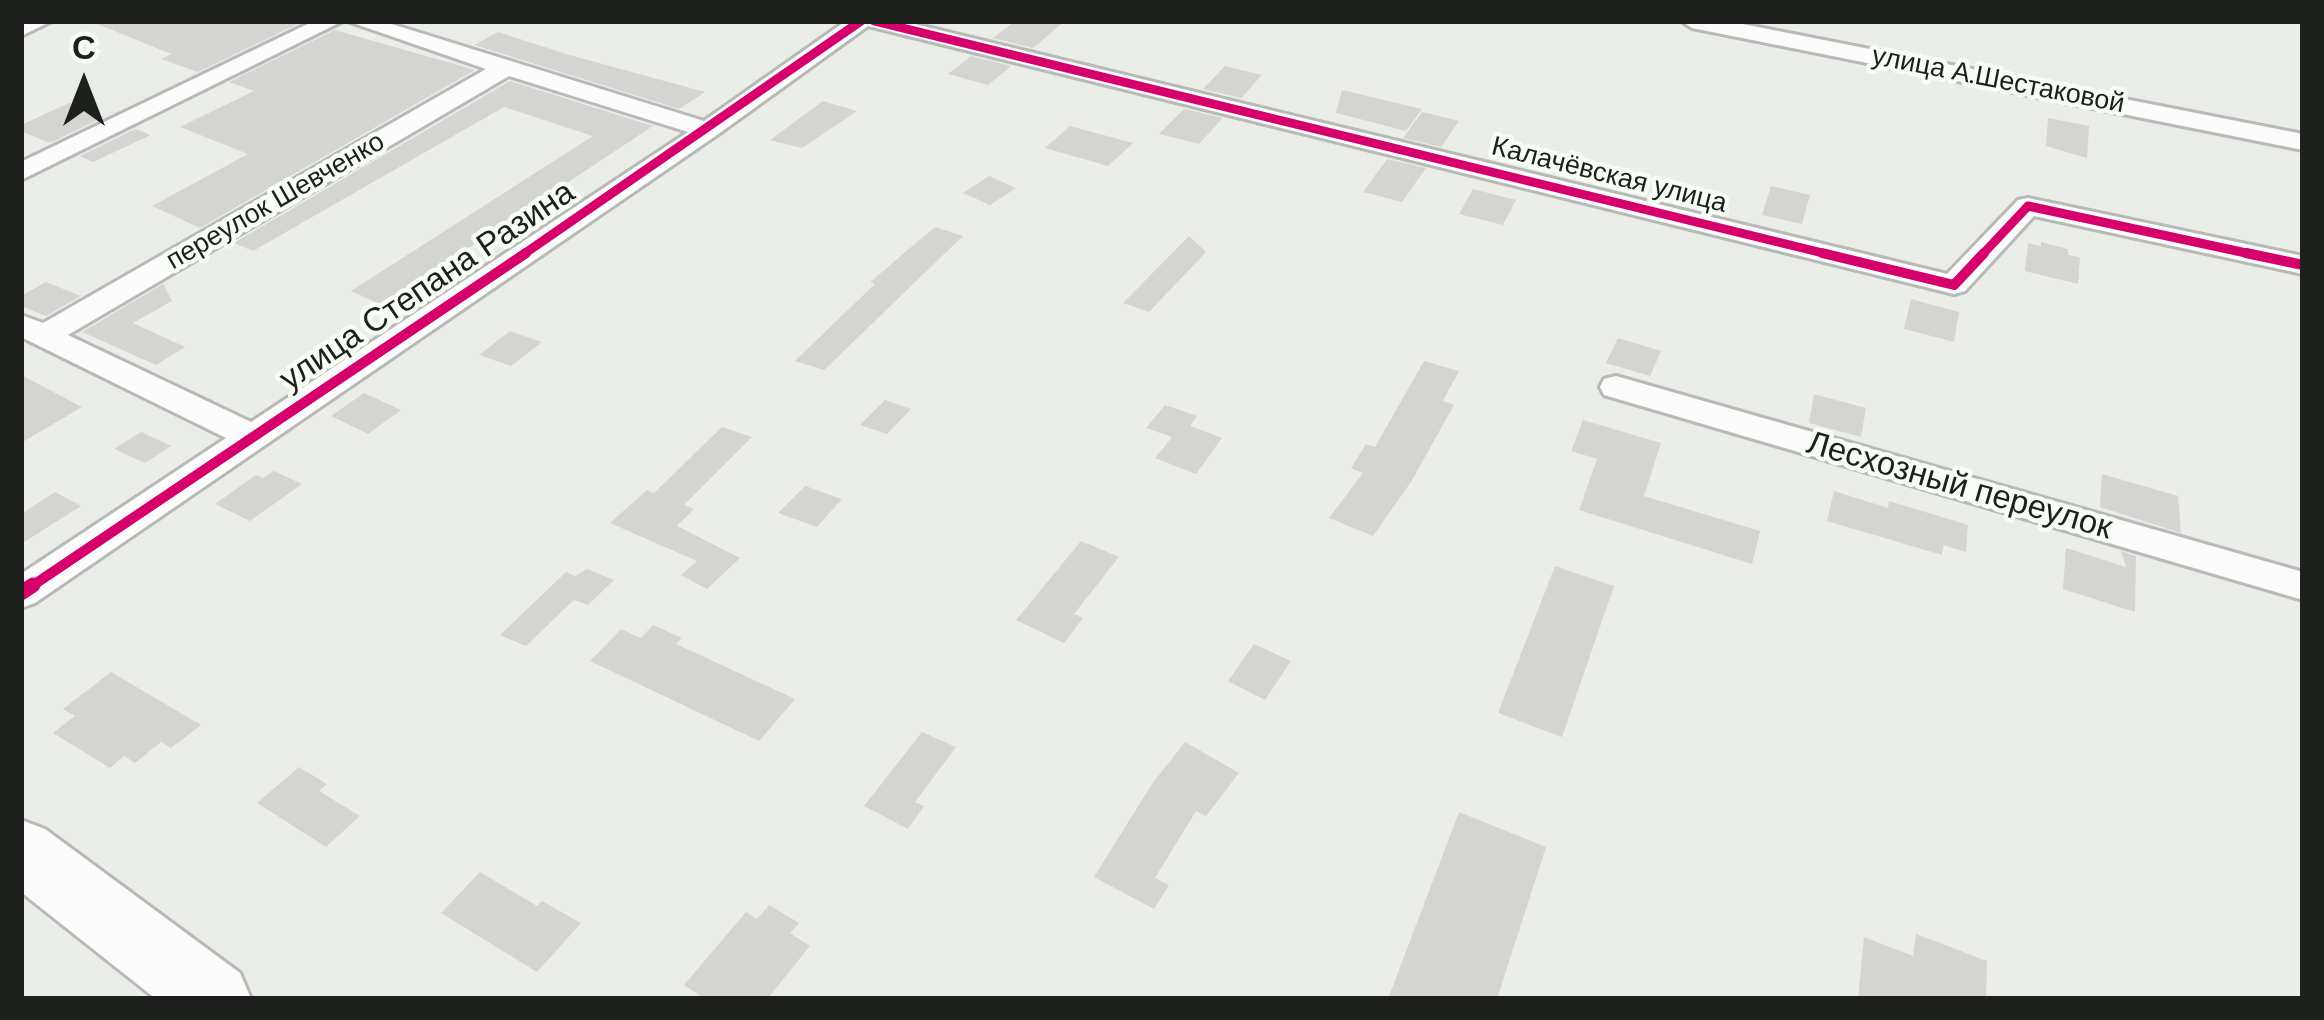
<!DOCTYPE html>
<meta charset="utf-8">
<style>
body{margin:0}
#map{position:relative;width:2324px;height:1020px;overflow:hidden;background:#ebede9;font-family:"DM Sans",sans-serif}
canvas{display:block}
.frame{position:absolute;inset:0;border:24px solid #1d201c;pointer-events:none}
.north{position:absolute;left:24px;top:24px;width:120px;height:120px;-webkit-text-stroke:9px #f7fdf4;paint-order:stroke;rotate:0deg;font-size:33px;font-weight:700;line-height:48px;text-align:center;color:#1d201c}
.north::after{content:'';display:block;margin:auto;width:42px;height:54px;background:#1d201c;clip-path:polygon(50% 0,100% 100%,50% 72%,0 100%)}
</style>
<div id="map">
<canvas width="2324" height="1020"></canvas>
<div class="frame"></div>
<div class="north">С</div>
</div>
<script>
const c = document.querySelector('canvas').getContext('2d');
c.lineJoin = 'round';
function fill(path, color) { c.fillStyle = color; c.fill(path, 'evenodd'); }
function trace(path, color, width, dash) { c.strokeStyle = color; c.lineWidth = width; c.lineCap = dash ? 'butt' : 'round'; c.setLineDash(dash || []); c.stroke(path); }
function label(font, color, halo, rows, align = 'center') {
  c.font = font + ' "DM Sans",sans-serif'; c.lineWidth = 9; c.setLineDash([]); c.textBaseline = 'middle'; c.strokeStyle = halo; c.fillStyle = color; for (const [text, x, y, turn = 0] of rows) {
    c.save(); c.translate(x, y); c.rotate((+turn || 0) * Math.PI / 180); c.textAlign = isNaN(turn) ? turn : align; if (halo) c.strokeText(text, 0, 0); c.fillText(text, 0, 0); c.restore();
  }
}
fill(new Path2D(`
 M90,21H304L198,72L161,59L171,54Z
 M1015,21H1065L1033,48L993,38Z
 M335,30L475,70L200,228L152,206L248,154L180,127L254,91L229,82Z
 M498,32L566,54L705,92L679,109L474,45Z
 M971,56L1011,66L988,85L948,74Z
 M1225,66L1262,75L1241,98L1203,89Z
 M510,81L653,126L382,305L351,291L593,136L504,107L253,251L234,243Z
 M1342,90L1422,109L1406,131L1336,113Z
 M823,101L857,111L802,148L770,140Z
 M69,103L104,117L50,143L21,131V125Z
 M1184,109L1223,118L1199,144L1159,134Z
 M1422,112L1459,121L1441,147L1403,138Z
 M2048,118L2089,126L2087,158L2046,146Z
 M1070,126L1133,143L1108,166L1045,148Z
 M135,129L151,135L93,162L80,156Z
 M1387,159L1426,168L1402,202L1363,192Z
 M989,176L1016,188L990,205L963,193Z
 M1771,186L1810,195L1802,224L1762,215Z
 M1473,189L1516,200L1503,225L1459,214Z
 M935,227L963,236L824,370L795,361L875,284L870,282Z
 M1189,236L1206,252L1149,312L1123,303Z
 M2041,242L2068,249V255L2080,257L2078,284L2025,271L2028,243L2041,246Z
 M46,282L81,296L46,316L21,306V296Z
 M163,284L172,301L133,323L185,347L156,365L82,332Z
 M1911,299L1959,312L1954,342L1904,329Z
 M510,331L542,342L511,366L479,355Z
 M1618,338L1661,351L1650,376L1606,363Z
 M1424,361L1459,371L1443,401L1454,405L1411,482L1373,536L1329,518L1363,473L1351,468L1366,444L1375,447Z
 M21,375L82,407L21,443Z
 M364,393L401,410L368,434L331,416Z
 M1814,394L1866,408L1861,437L1809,423Z
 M885,400L911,409L887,434L860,425Z
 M1165,405L1197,416L1190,426L1222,438L1196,474L1155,458L1172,437L1146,428Z
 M1583,420L1661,443L1644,496L1760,531L1752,564L1579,510L1597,459L1571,451Z
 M722,427L752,437L684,505L694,509L677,526L740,558L707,589L681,575L697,561L610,523L647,490L654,493Z
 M141,432L171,446L145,463L114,449Z
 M274,471L302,484L250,521L215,504L256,475L263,478Z
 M2102,474L2178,496L2181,533L2100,507Z
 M805,486L842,499L817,527L778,513Z
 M1834,491L1888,508L1889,501L1968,525L1966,552L1943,545L1942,555L1827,521Z
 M55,492L81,506L21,544V514Z
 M1081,541L1119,557L1074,614L1083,618L1064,643L1016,620Z
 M2066,548L2126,567L2121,551L2136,556L2135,612L2063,589Z
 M1555,566L1614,586L1562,737L1498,713Z
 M587,569L614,580L588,605L574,600L526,646L500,635L566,572L575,576Z
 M653,625L682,638L676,644L795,699L759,741L590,661L621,629L641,638Z
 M1254,644L1291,661L1265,700L1228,681Z
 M111,672L201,725L171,748L161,742L135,763L124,756L110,768L53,733L75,716L63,709Z
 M922,732L956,747L915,802L924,806L908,829L864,806Z
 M1185,742L1239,773L1206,816L1196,811L1155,878L1169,885L1154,909L1094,877L1152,784Z
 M299,767L327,784L319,791L360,816L326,847L257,803Z
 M1459,812L1546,847L1497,999H1388Z
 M480,872L537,906L542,901L581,923L537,972L441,913Z
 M769,905L799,923L790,933L810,946L767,999H705L684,985L746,912L757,919Z
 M1916,934L1987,961L1986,999H1858L1864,937L1913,956Z`), '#d4d5d2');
const street = new Path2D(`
 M21,21H52L21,36Z
 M314,21H343L21,180V162Z
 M347,21H382L704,121L846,21H902L1947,274L2018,200L2028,198L2303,256V274L2034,216L1965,291L1954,294L868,26L717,135L35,603L21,608V574L226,438L21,337V315L43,323L486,69ZM509,76L688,132L251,422L68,335Z
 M1681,21H1727L2303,134V150L1692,28Z
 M1616,376L2303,572V600L1604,395L1600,387L1604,379Z`);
const secondary = new Path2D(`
 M21,820L45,829L240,973L251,999H156L21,892Z`);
trace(street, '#b8bab7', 6);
trace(secondary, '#b8bab7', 6);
fill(street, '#fcfcfc');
fill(secondary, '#fcfcfc');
trace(new Path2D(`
 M874,21L1835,256
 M521,256L861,21
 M1981,256L2028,206L2260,256`), '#d6006c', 9);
trace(new Path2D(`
 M1822,253L1954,285L1984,253
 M2246,253L2303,265
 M29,588L526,253`), '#d6006c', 10);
trace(new Path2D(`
 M21,593L33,585`), '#d6006c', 15);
label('27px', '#1d201c', '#f7fdf4', [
 ["улица А.Шестаковой",1998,81,11],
 ["Калачёвская улица",1609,176,14],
 ["переулок Шевченко",276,202,-30]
]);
label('33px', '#1d201c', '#f7fdf4', [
 ["улица Степана Разина",428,287,-34],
 ["Лесхозный переулок",1959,487,16]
]);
</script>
